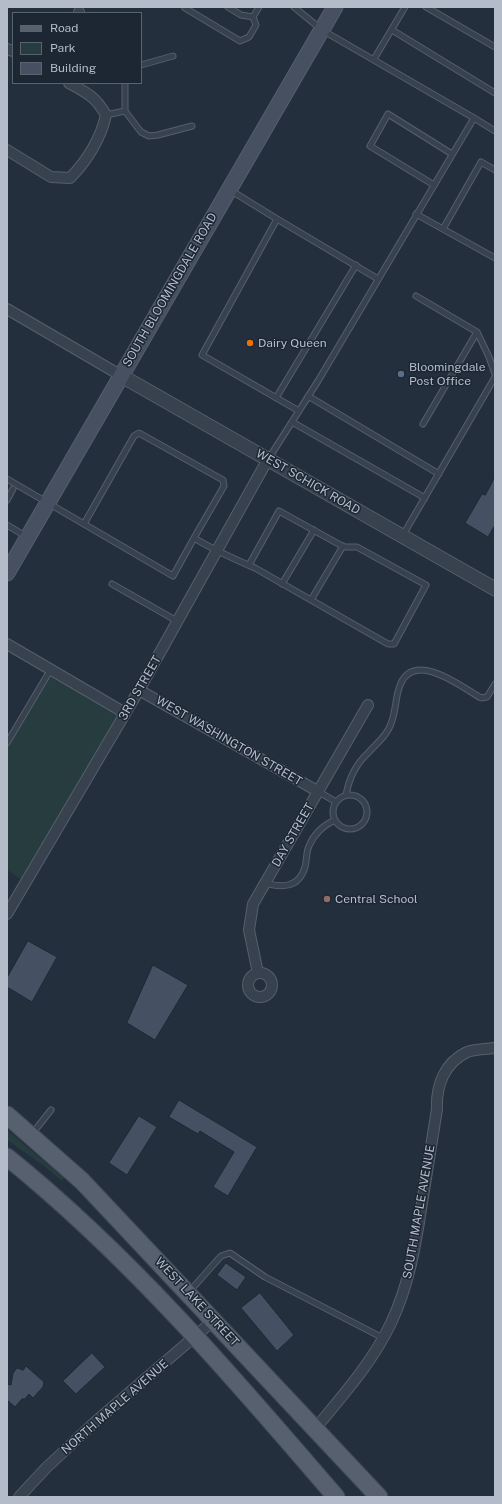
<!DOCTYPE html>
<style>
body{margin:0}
#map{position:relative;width:502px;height:1504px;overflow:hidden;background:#242f3e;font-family:"Public Sans",sans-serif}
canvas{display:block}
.frame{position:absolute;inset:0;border:8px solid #b4bcc9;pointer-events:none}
.legend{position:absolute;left:12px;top:12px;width:130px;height:72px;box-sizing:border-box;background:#1d2633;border:1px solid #59626f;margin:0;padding:5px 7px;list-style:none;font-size:12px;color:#b4bcc9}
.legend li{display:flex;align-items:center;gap:8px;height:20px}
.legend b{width:20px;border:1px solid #59626f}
</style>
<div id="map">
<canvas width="502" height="1504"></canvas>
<div class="frame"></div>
<ul class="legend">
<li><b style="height:5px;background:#56606e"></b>Road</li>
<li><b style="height:11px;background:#263c3f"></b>Park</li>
<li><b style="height:11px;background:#455162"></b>Building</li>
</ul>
</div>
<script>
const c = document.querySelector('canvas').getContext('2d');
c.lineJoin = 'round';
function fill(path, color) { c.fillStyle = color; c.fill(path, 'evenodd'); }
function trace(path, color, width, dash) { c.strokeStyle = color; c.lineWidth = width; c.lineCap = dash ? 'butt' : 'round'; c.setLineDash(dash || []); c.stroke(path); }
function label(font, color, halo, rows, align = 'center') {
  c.font = font + ' "Public Sans",sans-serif'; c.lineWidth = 3; c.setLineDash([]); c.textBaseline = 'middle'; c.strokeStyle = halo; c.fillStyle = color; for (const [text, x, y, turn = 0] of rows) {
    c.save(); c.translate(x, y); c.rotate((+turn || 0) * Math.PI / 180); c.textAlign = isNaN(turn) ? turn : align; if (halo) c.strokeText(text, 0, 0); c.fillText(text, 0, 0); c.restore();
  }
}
fill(new Path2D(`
 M51,675L120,714L24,881L7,870V749Z
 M7,1130L64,1178L62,1181L44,1166L7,1140Z`), '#263c3f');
const building = new Path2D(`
 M495,477V525L488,537L465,523L482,494L485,495Z
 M28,941L57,957L32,1002L7,987V978Z
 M153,965L188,985L155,1040L127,1023Z
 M179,1100L257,1147L228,1196L213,1187L234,1152L200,1131L198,1134L169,1117Z
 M139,1116L157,1127L127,1175L109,1163Z
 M226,1263L246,1277L237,1290L217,1275Z
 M260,1293L294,1335L277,1351L241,1308Z
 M92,1353L105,1367L76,1394L63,1381Z
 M26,1366L44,1382L43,1387L33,1398L29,1394L25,1399H22L15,1407L7,1400V1384L11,1385L13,1373L17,1368L23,1370Z`);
fill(building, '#455162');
trace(building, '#1f2835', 1);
const service = new Path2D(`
 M186,7L185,8L240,41L249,37L256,25L253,17
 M228,7L241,15L253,17L259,7
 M426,7L495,47
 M392,30L495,93
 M374,59L405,7
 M141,65L173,56
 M125,83V111L141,132L149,136L158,135L192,126
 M106,115L125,111
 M474,118L495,131
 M434,185L370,146L388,114L452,154
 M230,190L277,219L202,355L299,411
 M416,214L495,258
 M277,219L378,279
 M443,229L481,162L495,170
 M416,296L477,332L489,357L495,374
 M308,396L439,474
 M276,398L356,265
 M292,422L425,498
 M423,424L477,332
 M269,458L318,381L474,118L322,30L294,7
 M7,479L84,524
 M7,500L13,489
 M7,525L27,537
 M403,535L495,377
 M194,538L173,576L84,524L134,436L139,433L223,480L224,486L194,538C214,550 234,559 255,568L388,644H394L426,585L357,547H344L279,511L249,565
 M112,584L177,621
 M282,584L314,530
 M311,600L343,546
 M7,743L51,669
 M319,792L336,802
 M346,795C349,778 355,765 368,753C375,745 383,739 388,730C397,716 394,697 401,683C416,651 462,687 481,698L487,697L495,684
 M333 812a17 17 0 1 1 34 0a17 17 0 1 1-34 0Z
 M265,883C282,888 299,888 305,867C307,860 306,852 309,846C314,834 324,825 335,820
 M32,1134L51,1110
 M189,1292L221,1256L230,1253L265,1277L383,1338`);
const minor = new Path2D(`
 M79,13V12
 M7,49L13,51
 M7,150L51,177L70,178C87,161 101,138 106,115C95,96 87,93 69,83
 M7,309L120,375
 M7,644L125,713
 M139,690L319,792
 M7,914L139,690L268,459
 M258,973L249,930L253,904L368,705
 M248 985a12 12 0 1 1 24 0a12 12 0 1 1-24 0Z
 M315,1429C343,1395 372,1363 391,1323C409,1285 416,1244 422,1203C427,1172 432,1141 437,1109C436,1086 444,1063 467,1052C475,1049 487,1049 495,1048
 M19,1497L46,1468L95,1422L214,1320`);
const tertiary = new Path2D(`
 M120,375L495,589`);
const secondary = new Path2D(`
 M7,573L335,7`);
const primary = new Path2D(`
 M7,1115L82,1181L379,1497
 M7,1157C130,1256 234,1378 336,1497`);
trace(service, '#565f6c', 7);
trace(minor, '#565f6c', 12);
trace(tertiary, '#565f6c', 15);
trace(secondary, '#565f6c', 17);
trace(primary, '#414a57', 19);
trace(service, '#38414e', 5);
trace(minor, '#38414e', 10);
trace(tertiary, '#38414e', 13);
trace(secondary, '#465061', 15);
trace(primary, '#56606e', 17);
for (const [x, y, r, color] of [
 [250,343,4,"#e8710a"],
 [401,374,4,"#5c6f8a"],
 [327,899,4,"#8d6e63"]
]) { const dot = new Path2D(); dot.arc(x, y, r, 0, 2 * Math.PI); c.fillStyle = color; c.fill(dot); trace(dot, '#1d2633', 1.5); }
label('12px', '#b4bcc9', '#1d2633', [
 ["SOUTH BLOOMINGDALE ROAD",170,290,-60],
 ["WEST SCHICK ROAD",308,482,30],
 ["3RD STREET",140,688,-60],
 ["WEST WASHINGTON STREET",229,741,30],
 ["DAY STREET",293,835,-60],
 ["SOUTH MAPLE AVENUE",419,1212,-80],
 ["WEST LAKE STREET",197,1302,47],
 ["NORTH MAPLE AVENUE",115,1407,-41]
]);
label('12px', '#b4bcc9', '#1d2633', [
 ["Dairy Queen",258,343],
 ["Bloomingdale",409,367],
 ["Post Office",409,381],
 ["Central School",335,899]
], 'left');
</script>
